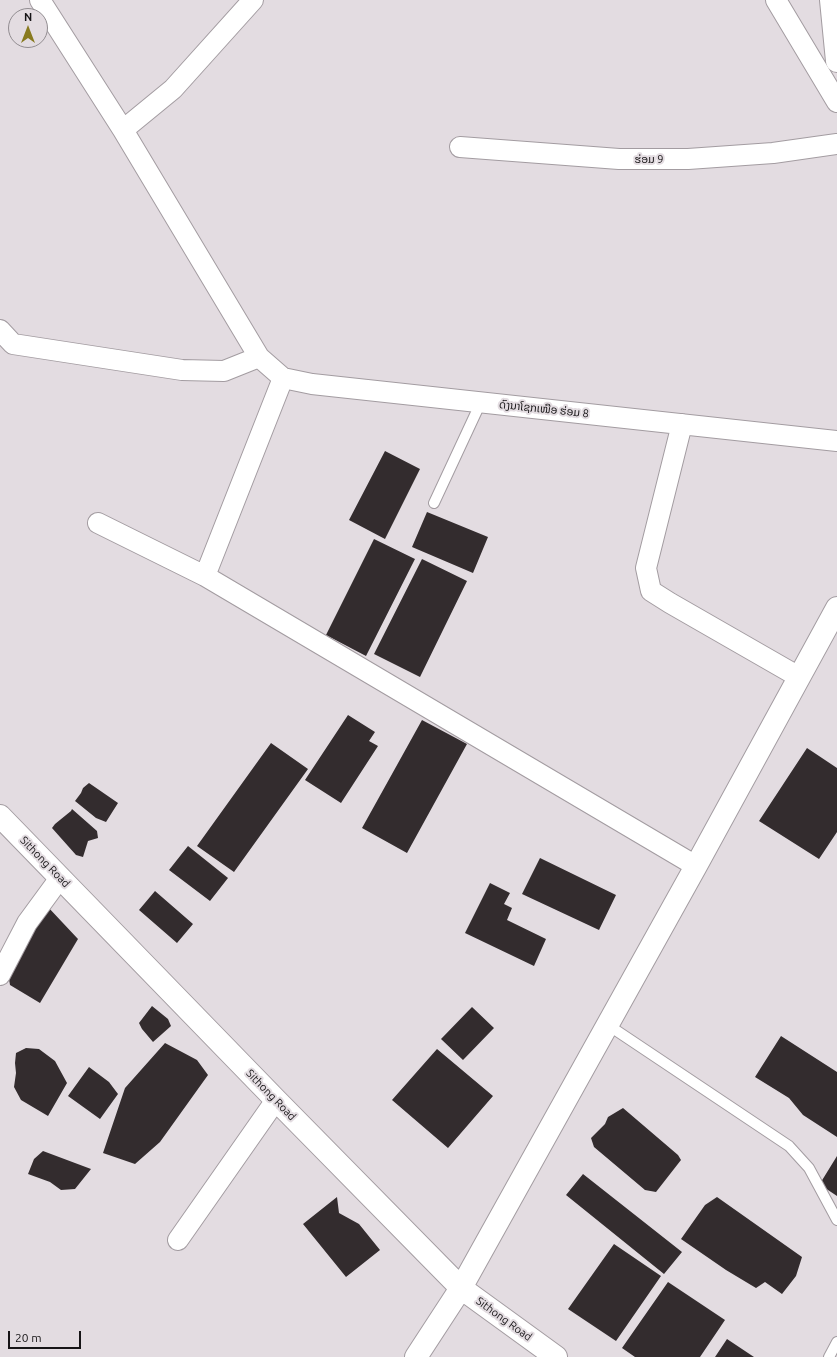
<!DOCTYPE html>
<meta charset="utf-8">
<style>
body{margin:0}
#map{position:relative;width:837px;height:1357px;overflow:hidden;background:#e3dce1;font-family:Ubuntu,sans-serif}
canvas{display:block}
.north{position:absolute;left:8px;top:8px;width:40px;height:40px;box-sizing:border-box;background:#e3dce1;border:1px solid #918c90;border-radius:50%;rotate:0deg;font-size:11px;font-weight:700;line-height:16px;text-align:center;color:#161416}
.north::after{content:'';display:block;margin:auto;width:14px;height:18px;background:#887a1f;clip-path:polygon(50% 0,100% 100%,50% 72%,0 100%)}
.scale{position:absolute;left:8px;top:1331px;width:73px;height:18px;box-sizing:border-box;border:2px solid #161416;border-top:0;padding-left:5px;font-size:12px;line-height:14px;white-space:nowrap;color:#161416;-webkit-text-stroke:3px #e3dce1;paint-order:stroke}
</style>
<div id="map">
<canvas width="837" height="1357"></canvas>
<div class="north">N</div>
<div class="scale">20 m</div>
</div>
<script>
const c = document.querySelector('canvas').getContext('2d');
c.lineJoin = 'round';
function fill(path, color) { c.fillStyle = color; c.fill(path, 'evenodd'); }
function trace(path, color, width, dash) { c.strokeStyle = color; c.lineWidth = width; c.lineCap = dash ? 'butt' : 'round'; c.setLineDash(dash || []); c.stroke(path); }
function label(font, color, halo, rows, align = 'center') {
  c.font = font + ' Ubuntu,"Noto Sans Lao",sans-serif'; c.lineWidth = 4; c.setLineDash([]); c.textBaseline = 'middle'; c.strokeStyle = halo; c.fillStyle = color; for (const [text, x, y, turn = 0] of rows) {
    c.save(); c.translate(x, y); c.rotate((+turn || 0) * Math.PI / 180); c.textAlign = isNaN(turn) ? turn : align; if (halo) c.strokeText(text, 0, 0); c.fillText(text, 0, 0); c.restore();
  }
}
fill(new Path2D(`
 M385,451L420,469L385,539L349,520Z
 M427,512L488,537L473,573L412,547Z
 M374,539L415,559L366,656L326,635Z
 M422,559L467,581L420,677L374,654Z
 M348,715L375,732L369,741L378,746L341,803L305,780Z
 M422,720L467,744L407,853L362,828Z
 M271,743L308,769L234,872L197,846Z
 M807,748L837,768V832L819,859L759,821Z
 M89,783L118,803L106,822L96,818L75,801L81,793L83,788Z
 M72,809L97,831L98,838L88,841L83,857L76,855L52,828L55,824L71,811Z
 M188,846L228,878L210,901L169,870Z
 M540,858L616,895L599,930L522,894Z
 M490,883L510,893L504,904L512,908L507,920L546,939L534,966L465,933Z
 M155,891L193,924L177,943L139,910Z
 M47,906L78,939L40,1003L10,985L7,967Z
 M152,1006L168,1019L171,1026L153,1042L142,1029L139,1023Z
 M472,1007L494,1028L463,1060L441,1039Z
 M781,1036L837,1072V1137L803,1115L789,1098L755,1077Z
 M165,1043L197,1060L208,1075L160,1142L135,1164L103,1153L125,1088Z
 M26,1048L39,1049L55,1061L67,1083L48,1116L21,1100L14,1087L16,1073L15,1063L16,1053Z
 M437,1049L493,1096L448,1148L392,1100Z
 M89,1067L109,1082L118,1094L100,1119L68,1096Z
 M623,1108L678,1155L681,1160L656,1192L645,1190L594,1147L591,1138L605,1124L608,1117Z
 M43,1151L91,1169L75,1189L61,1190L50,1182L28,1174L34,1159Z
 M837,1156V1196L825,1188L821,1182Z
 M583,1174L682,1252L664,1274L566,1195Z
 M337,1197L339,1213L359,1224L380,1250L346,1277L303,1224Z
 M717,1197L802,1257L796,1276L782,1294L765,1282L756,1288L726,1270L681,1239L705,1205Z
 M614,1244L661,1276L616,1341L568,1309Z
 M668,1282L725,1320L700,1357H635L622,1348Z
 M727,1339L754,1357H715Z`), '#332c2e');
const lane = new Path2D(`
 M434,503L481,402
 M608,1025L789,1146L809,1168L837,1220
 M829,1357L837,1342`);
const street = new Path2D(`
 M40,0L123,130L259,357L283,378L312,384L837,441
 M776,0L837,102
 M123,130L173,89L253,0
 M460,147L619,159H688L773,153L837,144
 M0,330L13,344L182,370L224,371L259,357
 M682,424L646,568L651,591L670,603L799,677
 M98,523L205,576L696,866
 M205,576L283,378
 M0,975L27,923L60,878
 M178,1240L276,1100`);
const secondary = new Path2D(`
 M831,0L837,61
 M0,816L276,1100L461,1288L556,1357
 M416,1357L461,1288L696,866L837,608`);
trace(lane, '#a39ca1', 12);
trace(street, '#a39ca1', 22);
trace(secondary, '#a39ca1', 24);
trace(lane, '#fff', 10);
trace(street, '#fff', 20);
trace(secondary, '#fff', 22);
label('11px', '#161416', '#e3dce1', [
 ["ຮ່ອມ 9",649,159],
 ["ດົງນາໂຊກເໜືອ ຮ່ອມ 8",544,409,6],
 ["Sithong Road",45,862,46],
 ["Sithong Road",271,1095,46],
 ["Sithong Road",504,1319,36]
]);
</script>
